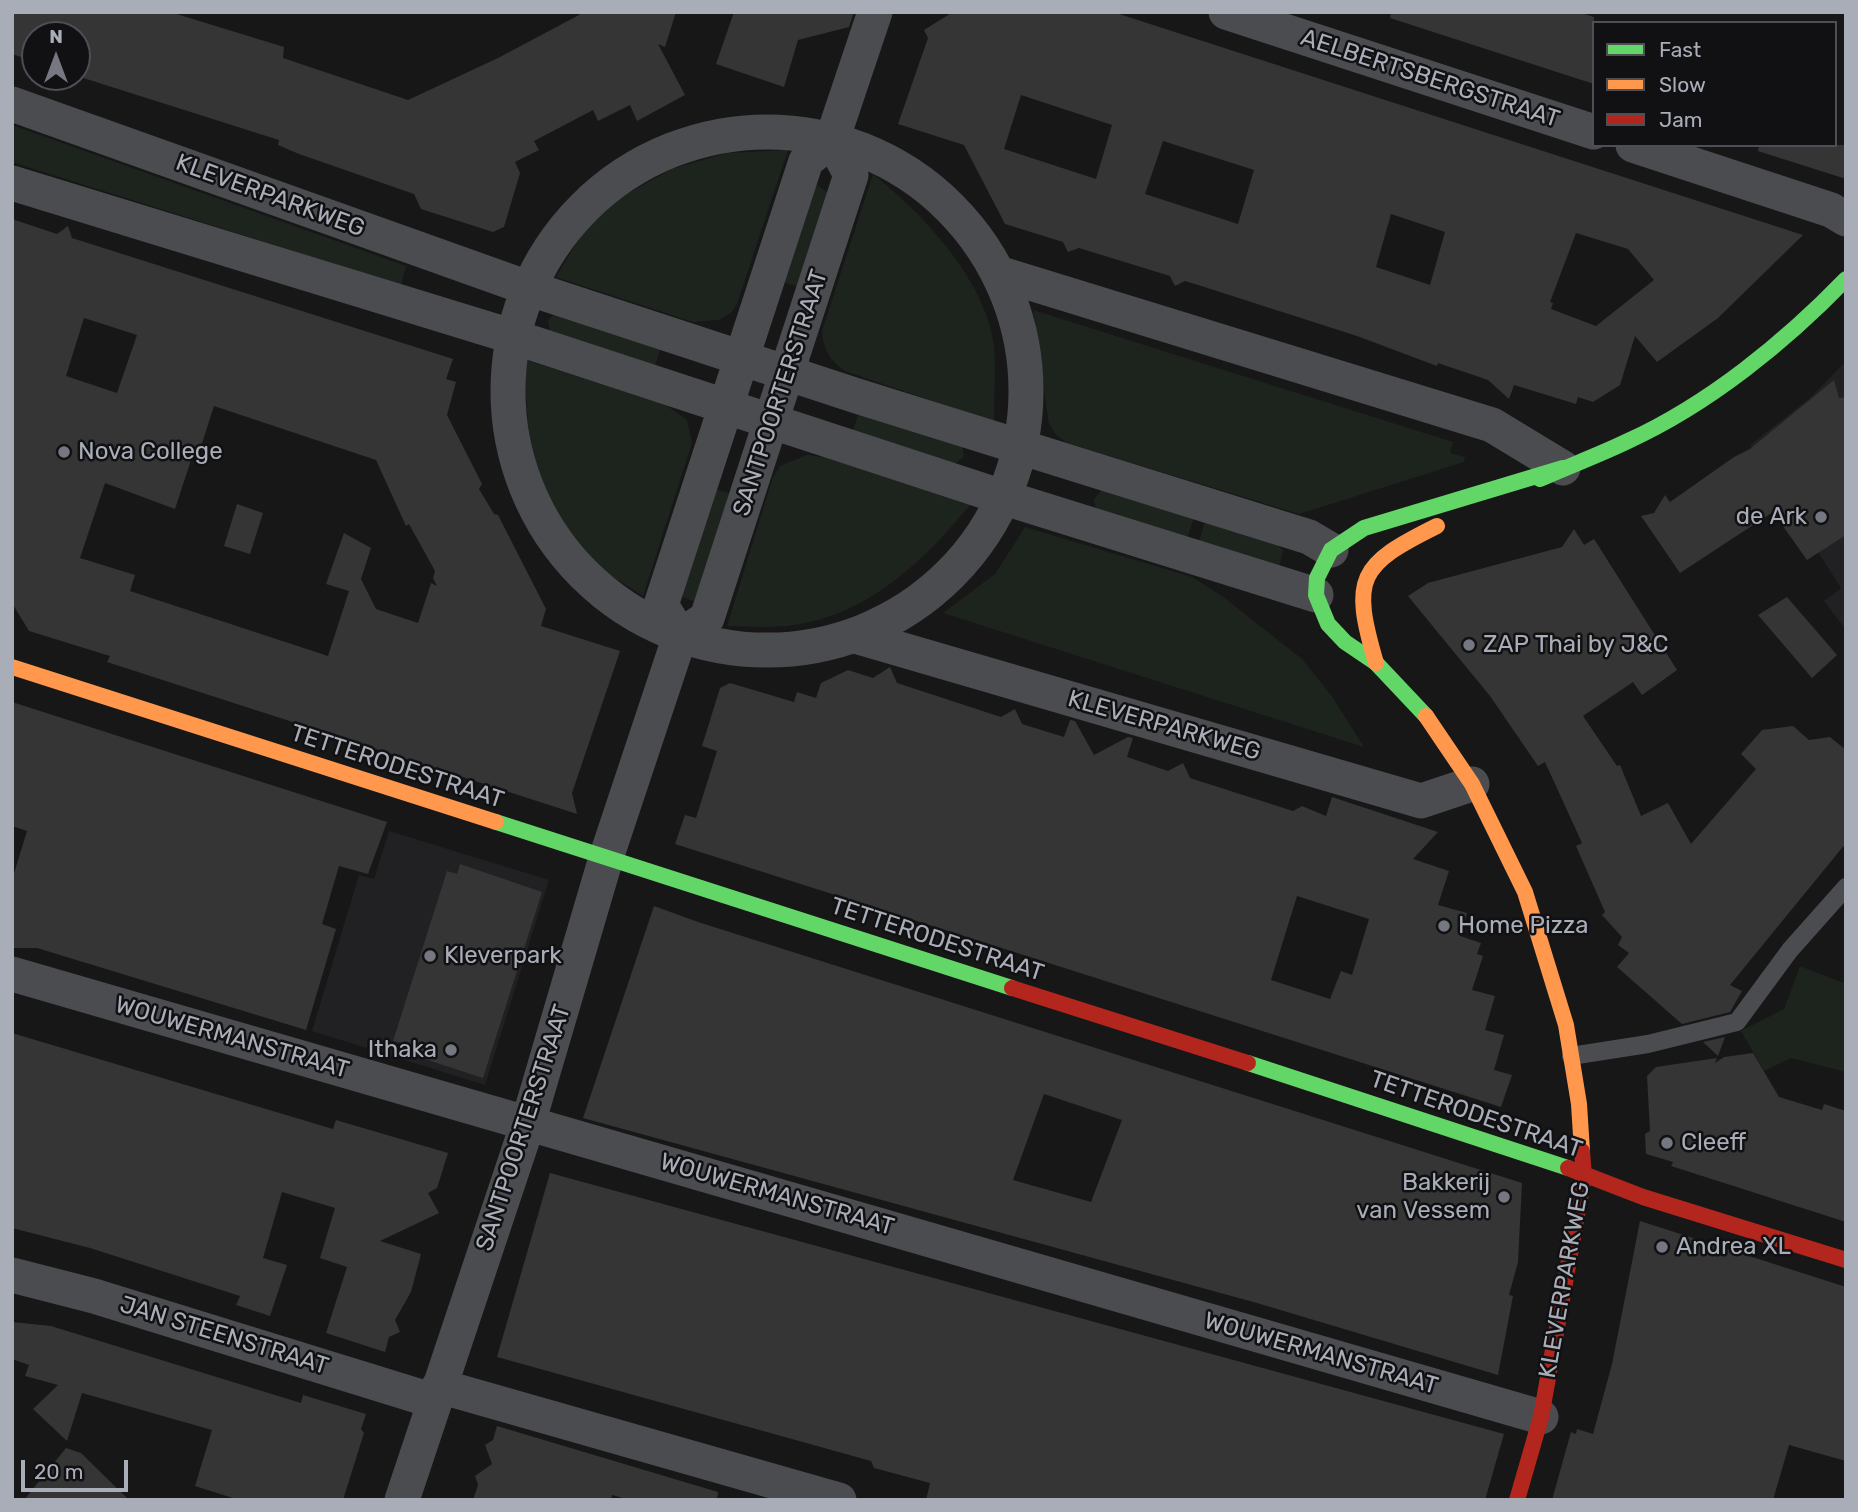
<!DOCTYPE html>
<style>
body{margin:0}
#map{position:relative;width:1858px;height:1512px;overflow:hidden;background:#171717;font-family:Rubik,sans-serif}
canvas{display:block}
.frame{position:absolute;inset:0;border:14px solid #a8adb8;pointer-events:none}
.legend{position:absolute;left:1592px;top:21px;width:245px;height:126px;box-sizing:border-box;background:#111113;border:2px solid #4d4f55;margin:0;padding:9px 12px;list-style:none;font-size:21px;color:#a8adb8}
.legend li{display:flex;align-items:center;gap:14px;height:35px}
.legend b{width:35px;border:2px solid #4d4f55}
.north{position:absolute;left:21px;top:21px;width:70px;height:70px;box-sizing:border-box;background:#111113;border:2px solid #4d4f55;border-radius:50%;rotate:0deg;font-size:19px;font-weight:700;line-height:28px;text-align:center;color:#a8adb8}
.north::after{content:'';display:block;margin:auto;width:24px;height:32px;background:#757880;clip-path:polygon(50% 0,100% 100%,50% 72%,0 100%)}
.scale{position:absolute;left:21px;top:1460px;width:107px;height:32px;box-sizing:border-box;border:4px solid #a8adb8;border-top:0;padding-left:9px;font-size:21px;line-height:24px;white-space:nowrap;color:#a8adb8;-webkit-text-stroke:5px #111113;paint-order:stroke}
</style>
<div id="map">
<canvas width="1858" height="1512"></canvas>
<div class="frame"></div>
<ul class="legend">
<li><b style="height:9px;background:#63d668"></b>Fast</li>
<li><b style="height:9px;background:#ff974d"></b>Slow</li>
<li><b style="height:9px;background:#b3261e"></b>Jam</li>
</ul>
<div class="north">N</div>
<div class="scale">20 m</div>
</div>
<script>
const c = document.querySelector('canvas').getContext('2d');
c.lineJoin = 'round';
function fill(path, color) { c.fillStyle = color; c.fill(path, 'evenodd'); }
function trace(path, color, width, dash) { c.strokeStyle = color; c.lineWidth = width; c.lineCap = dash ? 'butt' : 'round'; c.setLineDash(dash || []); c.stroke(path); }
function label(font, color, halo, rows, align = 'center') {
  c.font = font + ' Rubik,sans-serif'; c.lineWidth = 5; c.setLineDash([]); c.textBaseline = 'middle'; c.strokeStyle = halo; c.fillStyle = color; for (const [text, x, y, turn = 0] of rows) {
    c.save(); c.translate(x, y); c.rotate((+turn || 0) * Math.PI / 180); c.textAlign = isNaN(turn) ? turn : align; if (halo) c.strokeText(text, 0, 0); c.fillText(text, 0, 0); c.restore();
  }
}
fill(new Path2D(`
 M1846,361V630L1824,601L1841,588L1750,445L1810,398Z
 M389,831L549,880L485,1085L312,1031L359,875L374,879Z`), '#212123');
fill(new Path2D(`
 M12,125L406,266L401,285L12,162Z
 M788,150L737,304L731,313L719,320L693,322L556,277L581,235L618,199L672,169L727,153Z
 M873,174C923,214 986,280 994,346C996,371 994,397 994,422L845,371C830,361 823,349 822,331Z
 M815,184L829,193L802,288L777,280Z
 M1033,310L1453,442L1450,453L1465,457L1464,462L1299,514L1067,443L1056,435L1049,424Z
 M556,313L662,344L654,369L550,332L548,320Z
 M526,360L666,405L687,420L692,443L643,596C626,584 605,574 590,559C533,501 525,439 526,360Z
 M860,409L962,443L964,457L953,465L852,433Z
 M807,455L824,457L970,505C922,563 865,618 786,626C767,628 746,626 727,626L773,477L780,466Z
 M710,487L735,495L694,601L683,597L680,592Z
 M1102,490L1194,517L1186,542L1096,510L1094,499Z
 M1205,521L1277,544L1283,551L1279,567L1198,545Z
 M1025,527L1192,577L1222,596L1302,659L1331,695L1364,747L943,613L995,574Z
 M1800,966L1846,984V1072L1791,1058L1764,1071L1741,1031L1784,1009Z`), '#1d241e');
fill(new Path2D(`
 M12,12H170L284,47L283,58L408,100L498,58L579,15L580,12H676L665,47L658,44L685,95L637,121L630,105L598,121L593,110L534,141L539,150L515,162L520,173L504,227L493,232L421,209L414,194L299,154L278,145L279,140L77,76V35H35V62L12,54Z
 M734,12H854L849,27L798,40L784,87L716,64Z
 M953,12H1113L1803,235L1718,318L1657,362L1635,336L1620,385L1593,402L1578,397L1576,404L1514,385L1509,399L1488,380L1438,363L1437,366L1357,336L1195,284L1185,281L1175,286L1170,276L1079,248L1068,252L1063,242L1005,224L964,145L898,124L928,38L924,30ZM1021,95L1112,125L1096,179L1004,149ZM1163,141L1254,170L1238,224L1145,194ZM1391,214L1445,232L1430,285L1376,267ZM1576,233L1628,249L1654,280L1596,326L1551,309L1553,303L1550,302Z
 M1391,12H1578L1594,17V84L1390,18Z
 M1759,145H1846V179L1758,151Z
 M12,219L57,234L68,226L72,238L453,359L446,379L456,382L447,415L482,484L479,489L494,514L498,515L546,609L541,626L620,651L572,793L577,814L107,662L110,656L29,631L12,603ZM84,318L137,335L117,393L66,376ZM214,406L376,460L406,526L409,524L435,571L433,578L437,586L431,583L418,623L376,609L361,579L371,548L344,533L326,584L349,591L328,656L130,591L135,575L80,558L105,483L175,509L192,457L197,459Z
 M1834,380L1839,398L1846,397V535L1807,560L1773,512L1680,573L1641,516L1654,513L1665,495L1670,502L1734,457L1750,449Z
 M237,504L263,513L250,554L224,546Z
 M1574,529L1584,545L1594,539L1677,670L1642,695L1633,682L1583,716L1617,766L1620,765L1641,816L1668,803L1691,844L1756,769L1741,754L1762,730L1793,726L1809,740L1830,737L1846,750V843L1730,985L1742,991L1730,1012L1682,1024L1617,967L1629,953L1618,945L1622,937L1602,915L1605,912L1576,846L1582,843L1545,762L1538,766L1490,696L1408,596L1428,583L1562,547Z
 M1787,597L1837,655L1812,678L1758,615Z
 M890,667L897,683L1001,717L1015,709L1022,724L1064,737L1070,720L1075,721L1094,755L1128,737L1133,738L1127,757L1168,771L1183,763L1190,778L1293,811L1302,806L1326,816L1332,797L1438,832L1413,859L1449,871L1438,905L1467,913L1460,936L1481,943L1477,954L1483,956L1472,990L1495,996L1485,1030L1504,1035L1494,1070L1512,1075L1501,1107L675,844L685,815L696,818L717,751L702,746L720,688L730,683L794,702L797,692L816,698L821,683L848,670L873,678ZM1297,896L1369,919L1352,975L1341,971L1330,999L1271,980Z
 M12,702L387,822L368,874L339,866L322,924L336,929L306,1030L37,948H12V880L27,831L12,826Z
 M460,864L542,892L483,1078L400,1051L402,1043L393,1041L447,871L457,874Z
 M654,906L698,922L1522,1183L1518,1262L1509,1295L1513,1296L1498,1375L1257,1303L583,1118ZM1044,1094L1122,1120L1091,1202L1013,1180Z
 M12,1033L333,1129L336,1120L448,1153L437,1188L428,1193L439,1213L380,1241L421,1254L411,1292L395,1320L400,1332L389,1337L385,1352L326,1333L347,1267L320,1258L335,1208L282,1192L263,1258L287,1265L270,1316L236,1305L240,1296L90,1248L12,1228Z
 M1725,1037L1718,1056L1703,1042Z
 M1753,1053L1779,1097L1822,1110L1824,1104L1846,1111V1222L1671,1166L1673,1162L1646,1154L1645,1134L1650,1131L1647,1076L1656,1067L1717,1058L1715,1063L1724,1057Z
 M550,1173L1504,1434L1485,1500H926L930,1483L874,1468L871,1461L497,1357Z
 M1640,1221L1846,1287V1461L1789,1445L1773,1500H1552L1571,1432L1576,1434L1577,1429L1593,1434L1612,1364Z
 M12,1322L51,1326L301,1403L303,1395L366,1414L361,1429L364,1433L343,1500H239L195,1486L212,1430L82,1393L67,1441L33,1409L58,1385L25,1376L29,1365L12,1359Z
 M497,1426L718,1492L717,1500H630L612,1495L611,1500H473L478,1485L475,1476L492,1464L485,1445L493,1440Z
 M66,1448L81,1453L129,1500H24Z`), '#353536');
trace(new Path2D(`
 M1571,1056L1648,1044L1737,1022L1790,950L1846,887`), '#4b4c50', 18);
trace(new Path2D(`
 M1226,12L1594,132
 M12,104L528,288L857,396L1309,537L1331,550
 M508 391a259 259 0 1 1 518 0a259 259 0 1 1-518 0Z
 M1633,145L1831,210L1846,219
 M12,183L514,337L1002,497L1316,595
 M998,273L1492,425L1563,468
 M680,636L661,605L806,161L832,140L875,12
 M855,636L1421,801L1472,784
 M12,974L1541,1417
 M12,1275L94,1296L434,1401
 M439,1386L839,1500
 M402,1500L528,1123L606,858L680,636L707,618L851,175L832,140`), '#4b4c50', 35);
trace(new Path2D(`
 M1540,479C1569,466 1599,455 1628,441C1709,404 1785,342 1846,279
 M1426,716L1376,663L1345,642L1328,624L1316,595L1317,578L1331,550L1364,528L1563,468
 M496,822L1012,988
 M1248,1063L1568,1168`), '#63d668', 16);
trace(new Path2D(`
 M1376,663C1351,578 1358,565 1437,526
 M12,667L496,822
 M1426,716L1472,784L1525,892L1566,1025L1579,1104L1582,1151`), '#ff974d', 16);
trace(new Path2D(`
 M1012,988L1248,1063
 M1568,1168L1643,1197L1846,1260
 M1517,1500L1541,1417L1584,1176L1582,1151`), '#b3261e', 16);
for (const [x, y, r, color] of [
 [64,452,7,"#757880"],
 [1821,517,7,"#757880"],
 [1469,645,7,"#757880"],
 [1444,926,7,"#757880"],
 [430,956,7,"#757880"],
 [451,1050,7,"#757880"],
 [1667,1143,7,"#757880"],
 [1504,1197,7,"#757880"],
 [1662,1247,7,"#757880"]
]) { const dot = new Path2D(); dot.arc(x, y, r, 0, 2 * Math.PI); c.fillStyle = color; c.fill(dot); trace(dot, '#111113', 2.5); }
label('24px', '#a8adb8', '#111113', [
 ["AELBERTSBERGSTRAAT",1430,79,18],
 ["KLEVERPARKWEG",270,196,20],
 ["SANTPOORTERSTRAAT",781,393,-72],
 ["KLEVERPARKWEG",1164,726,16],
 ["TETTERODESTRAAT",397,767,18],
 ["TETTERODESTRAAT",937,940,18],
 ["WOUWERMANSTRAAT",232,1038,16],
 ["TETTERODESTRAAT",1476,1115,19],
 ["SANTPOORTERSTRAAT",524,1128,-72],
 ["WOUWERMANSTRAAT",777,1195,16],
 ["KLEVERPARKWEG",1565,1280,-80],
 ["JAN STEENSTRAAT",224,1336,17],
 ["WOUWERMANSTRAAT",1321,1354,16]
]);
label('24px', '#a8adb8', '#111113', [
 ["Nova College",78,452],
 ["de Ark",1807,517,"right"],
 ["ZAP Thai by J&C",1483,645],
 ["Home Pizza",1458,926],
 ["Kleverpark",444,956],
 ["Ithaka",437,1050,"right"],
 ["Cleeff",1681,1143],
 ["Bakkerij",1490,1183,"right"],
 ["van Vessem",1490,1211,"right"],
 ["Andrea XL",1676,1247]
], 'left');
</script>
